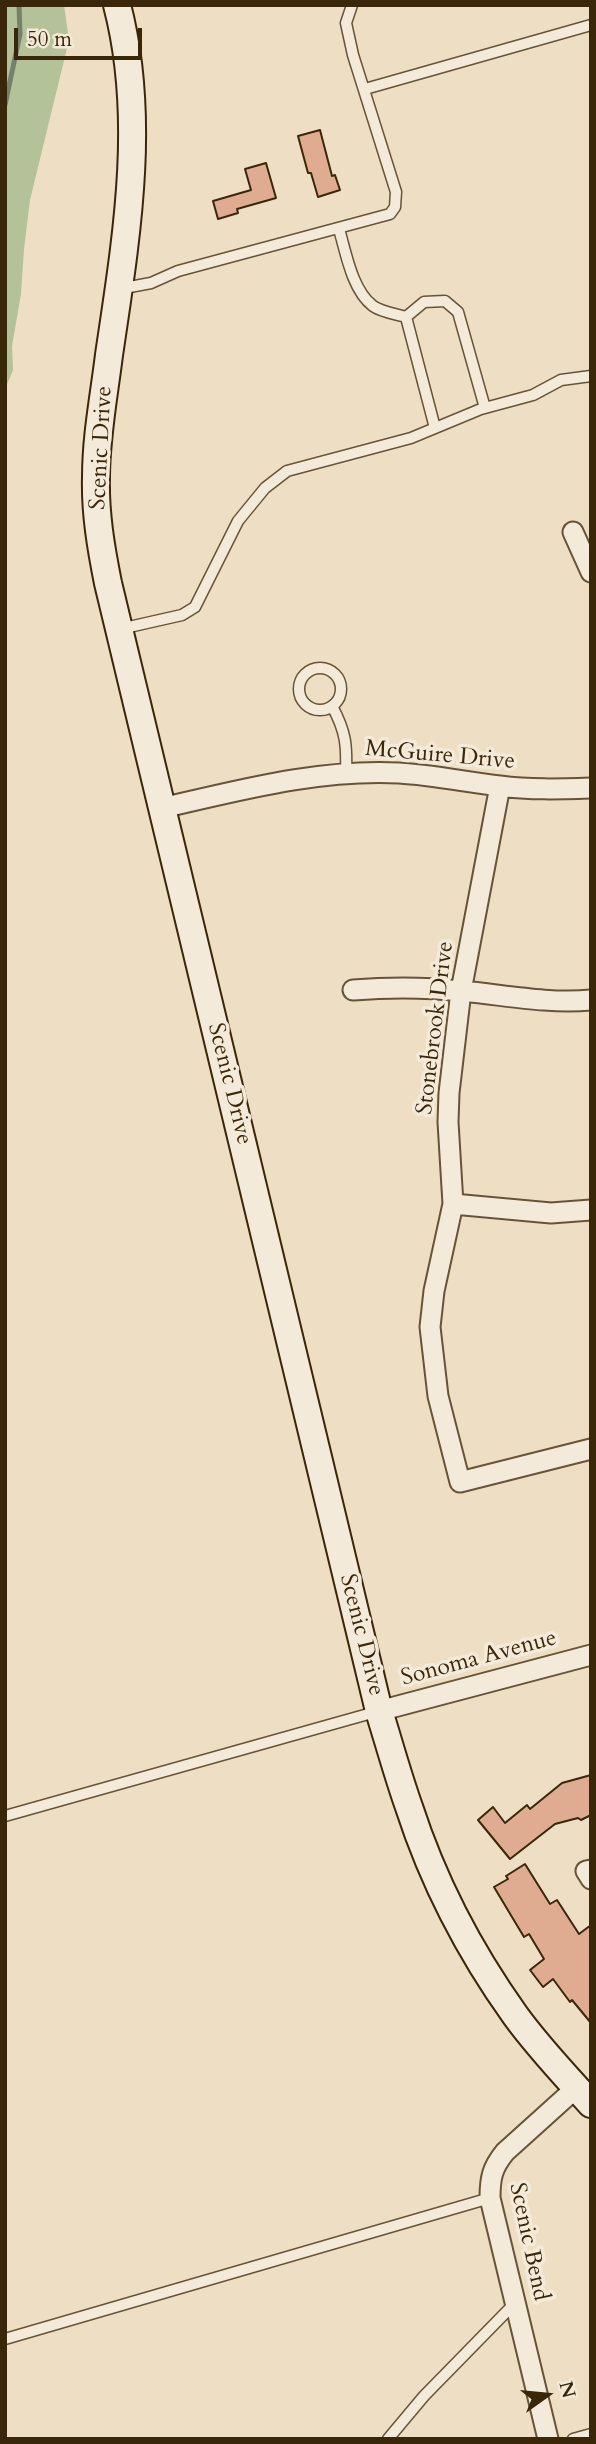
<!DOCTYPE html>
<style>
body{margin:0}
#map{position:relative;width:596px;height:2444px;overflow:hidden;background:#eedec4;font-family:Cardo,serif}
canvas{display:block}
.frame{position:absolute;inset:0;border:7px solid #3a2609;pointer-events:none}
.north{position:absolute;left:512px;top:2360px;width:70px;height:70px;-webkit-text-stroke:5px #f4ead9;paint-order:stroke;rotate:75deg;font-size:19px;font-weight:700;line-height:28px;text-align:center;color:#3a2609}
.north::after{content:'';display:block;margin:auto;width:24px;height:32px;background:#3a2609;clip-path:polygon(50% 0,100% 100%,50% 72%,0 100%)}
.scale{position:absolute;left:14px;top:28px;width:128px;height:32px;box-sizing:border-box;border:4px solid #3a2609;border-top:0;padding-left:9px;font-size:21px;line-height:24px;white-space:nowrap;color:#3a2609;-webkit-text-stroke:5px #f4ead9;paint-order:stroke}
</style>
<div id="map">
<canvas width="596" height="2444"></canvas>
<div class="frame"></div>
<div class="north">N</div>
<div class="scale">50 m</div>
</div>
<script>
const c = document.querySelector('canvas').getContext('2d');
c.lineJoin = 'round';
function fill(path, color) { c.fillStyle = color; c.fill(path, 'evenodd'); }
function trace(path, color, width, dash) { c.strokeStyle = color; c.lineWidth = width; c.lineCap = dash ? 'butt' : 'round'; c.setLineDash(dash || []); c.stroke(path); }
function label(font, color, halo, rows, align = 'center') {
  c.font = font + ' Cardo,serif'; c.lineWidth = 7; c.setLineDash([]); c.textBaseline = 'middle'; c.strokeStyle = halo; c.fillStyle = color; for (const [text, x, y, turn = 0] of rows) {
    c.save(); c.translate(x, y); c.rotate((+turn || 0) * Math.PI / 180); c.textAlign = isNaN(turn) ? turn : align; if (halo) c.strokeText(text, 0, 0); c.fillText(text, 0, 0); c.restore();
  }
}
fill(new Path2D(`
 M5,5H64L69,40L30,200L24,249L21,294L12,346L13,370L5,389Z`), '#b3c299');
trace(new Path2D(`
 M5,105L20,34L19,5`), '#74816b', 5);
const building = new Path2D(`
 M320,130L332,176L335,175L340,190L318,197L311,173H308L298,136Z
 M266,163L276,198L237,209L238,213L218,219L213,201L251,190L245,169Z
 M591,1775V1815L581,1820L578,1818L555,1824L510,1859L478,1820L493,1807L505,1823L527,1805L530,1809L562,1783Z
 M525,1864L550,1904L557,1900L579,1934L591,1925V2023L572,2000L570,2002L553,1979L543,1987L530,1970L544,1959L529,1934L524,1937L494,1887L508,1879L506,1876Z`);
fill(building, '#dfac92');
trace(building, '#3a2609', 2);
const service = new Path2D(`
 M365,89L591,25
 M339,229C346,253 352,290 373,306C381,312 396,314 406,317L424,302L445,301L458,312L485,408
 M119,289L151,283L178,271L390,214L395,207L396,192L353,55L346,23L352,5
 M406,317L435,428
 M120,629L182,615L195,607L238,521L265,488L287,471L411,438L481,409L533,395L561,380L591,376
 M299 689a21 21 0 1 1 42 0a21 21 0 1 1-42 0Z
 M332,706C346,732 347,745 346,774
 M5,1816L379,1711
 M5,2339L490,2198
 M388,2439L424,2396L515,2303
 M573,2439L591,2434`);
const minor = new Path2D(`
 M573,532L591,572
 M500,786L461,991L449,1093L448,1122L453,1204L434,1291L430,1327L438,1396L460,1482L591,1449
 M162,808C241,790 318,769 399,773C433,775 466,782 500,786C530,790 560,789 591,788
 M353,990C390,987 425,987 461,991C505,995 547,1004 591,1000
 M453,1204L551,1213L591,1210
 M379,1711L591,1655
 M591,1870L586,1871L591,1879
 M548,2439L490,2198C490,2178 492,2168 505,2152L576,2088`);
const secondary = new Path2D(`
 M117,5C147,119 126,240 109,355C104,396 96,436 96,477C95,513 101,548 108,583L379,1711C389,1743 398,1776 409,1807C433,1881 470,1952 515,2015C538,2047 565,2075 591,2104`);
trace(service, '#675438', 13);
trace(minor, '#675438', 23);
trace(secondary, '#3a2609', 30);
trace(service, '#f4ead9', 10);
trace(minor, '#f4ead9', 19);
trace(secondary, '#f4ead9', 26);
label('23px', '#3a2609', '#f4ead9', [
 ["Scenic Drive",102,448,-87],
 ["McGuire Drive",440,756,5],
 ["Stonebrook Drive",436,1028,-83],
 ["Scenic Drive",229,1084,76],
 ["Scenic Drive",361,1635,76],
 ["Sonoma Avenue",479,1659,-15],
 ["Scenic Bend",528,2242,78]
]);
</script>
